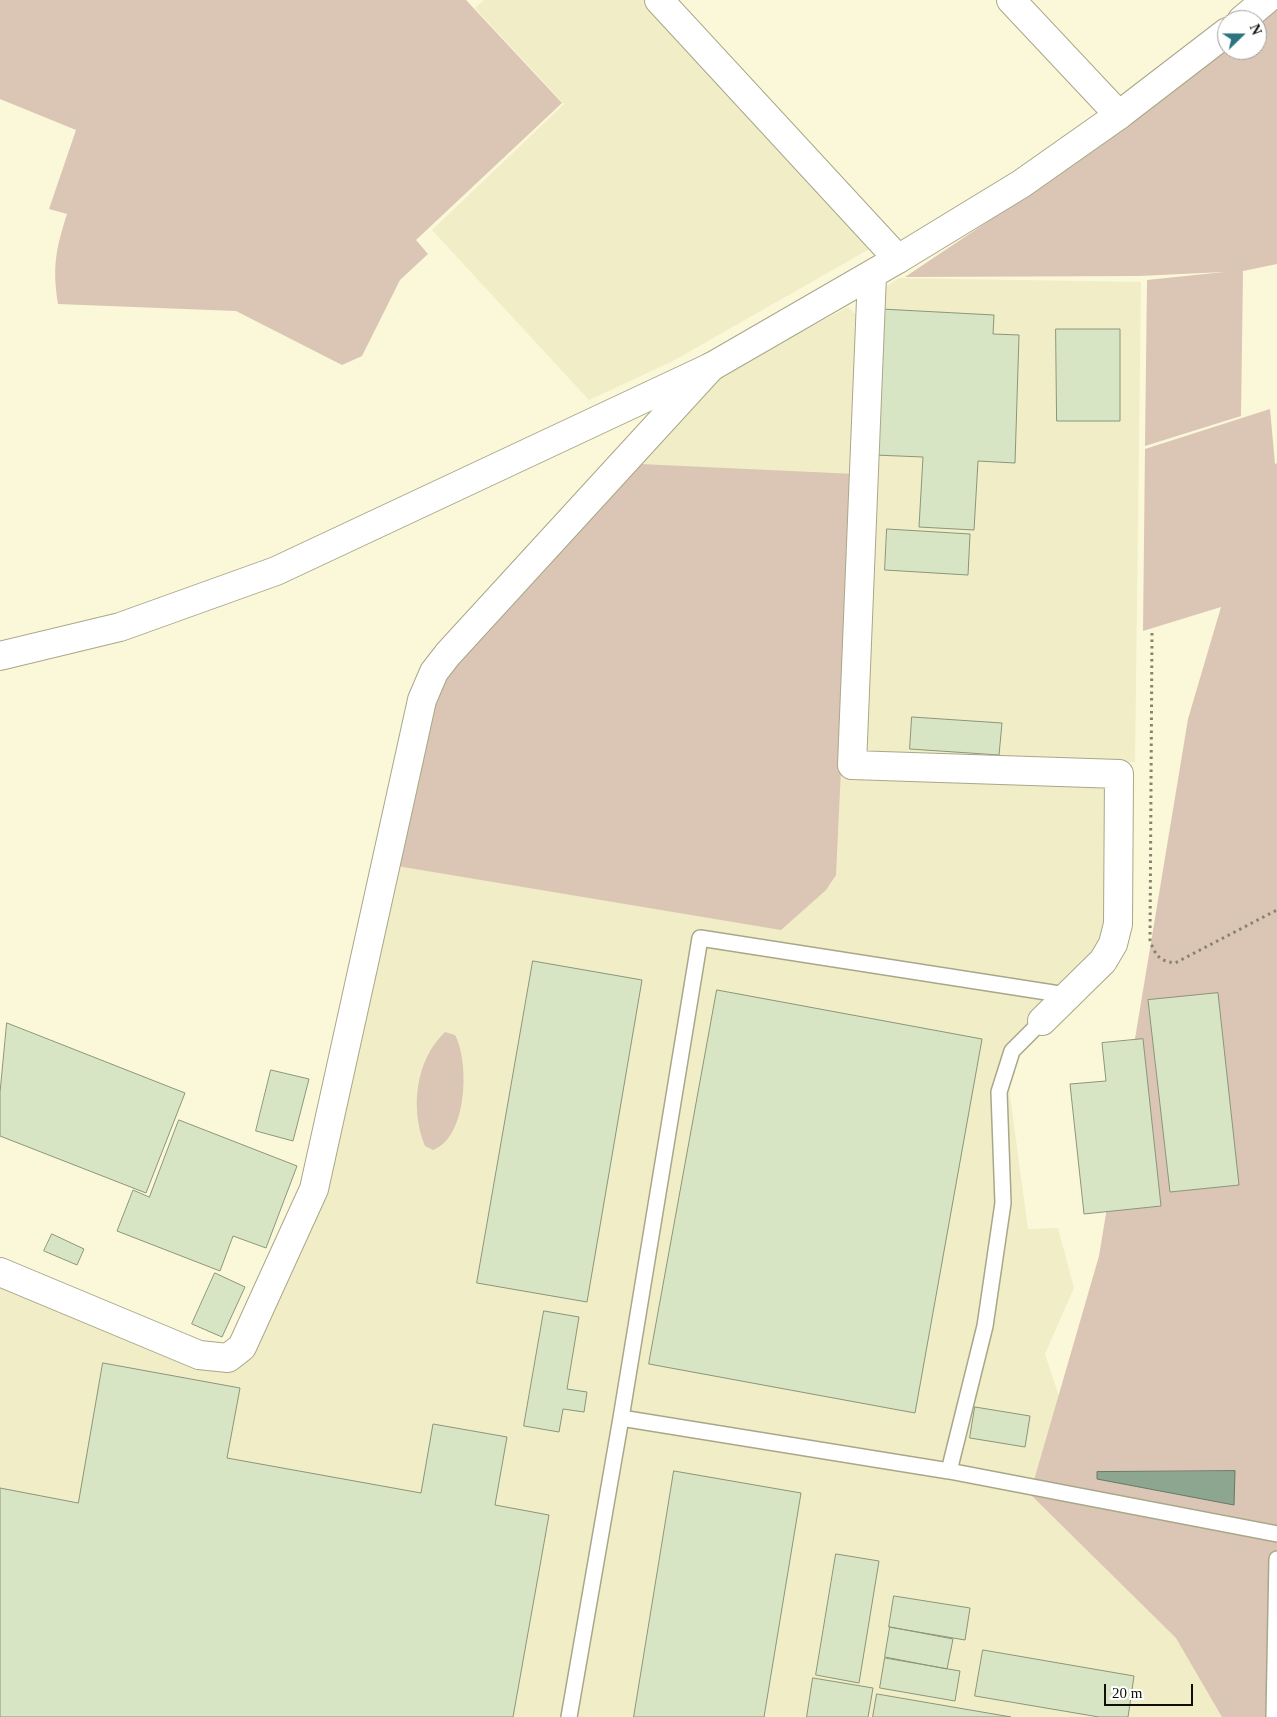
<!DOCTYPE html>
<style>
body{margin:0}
#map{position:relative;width:1277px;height:1717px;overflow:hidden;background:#fbf8d9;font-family:"Times New Roman",serif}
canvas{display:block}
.north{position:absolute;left:1217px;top:10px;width:50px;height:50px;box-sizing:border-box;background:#fff;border:1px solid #9f9f9b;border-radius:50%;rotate:68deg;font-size:14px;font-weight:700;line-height:20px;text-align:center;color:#100f05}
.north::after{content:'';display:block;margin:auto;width:18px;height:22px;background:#2d7380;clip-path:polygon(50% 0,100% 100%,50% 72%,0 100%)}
.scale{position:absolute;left:1104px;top:1684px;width:89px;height:22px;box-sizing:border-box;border:2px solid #100f05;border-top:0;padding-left:6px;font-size:15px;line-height:18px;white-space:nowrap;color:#100f05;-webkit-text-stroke:4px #fff;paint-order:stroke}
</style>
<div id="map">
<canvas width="1277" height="1717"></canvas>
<div class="north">N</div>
<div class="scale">20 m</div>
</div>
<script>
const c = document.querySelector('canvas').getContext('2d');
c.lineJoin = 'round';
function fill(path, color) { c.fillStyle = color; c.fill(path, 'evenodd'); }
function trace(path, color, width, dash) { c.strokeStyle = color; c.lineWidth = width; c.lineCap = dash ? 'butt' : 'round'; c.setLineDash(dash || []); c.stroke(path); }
fill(new Path2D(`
 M484,0H645L873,247L673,361L589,400L432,230L564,104L475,8Z
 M899,278L1141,282L1135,762L877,756L866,748L884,288Z
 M848,307L859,317L846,773L1109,781L1108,919L1097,952L1029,1016L1009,1088L1028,1229L1058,1228L1074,1288L1045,1354L1085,1475L1277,1717H0V1288L4,1286L184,1364L217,1371L237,1370L248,1359L322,1191L434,683L712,380Z`), '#f0edc7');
fill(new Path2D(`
 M0,0H466L562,103L416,240L428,254L400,280L362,356L342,365L236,311L58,304C52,266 56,249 67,214L49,209L76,130L0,99Z
 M1277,6V264L1243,271L1241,416L1145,446L1147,280L1224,272L1139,276L905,277L1023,198L1227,47V50H1257V23Z
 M1270,409L1275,464L1277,463V1717H1222L1176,1638L1030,1494L1099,1256L1188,719L1221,607L1143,631L1145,449Z
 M640,464L855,474L836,875L826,890L781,930L397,866L438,683Z
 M445,1032L455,1035C470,1063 467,1138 433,1150L425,1146C410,1109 415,1061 445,1032Z`), '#dbc5b5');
const water = new Path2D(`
 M1235,1471L1234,1505L1097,1479V1472Z`);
fill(water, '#8da68f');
trace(water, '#687966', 1);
const building = new Path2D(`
 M881,309L994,315L993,334L1019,335L1015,463L978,461L974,530L919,527L923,457L874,455Z
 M1056,329H1120V421H1057Z
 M887,529L970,534L968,575L885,570Z
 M912,717L1002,723L999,755L910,749Z
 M533,961L642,980L587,1302L477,1283Z
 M717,990L982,1039L915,1413L649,1364Z
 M1218,993L1239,1185L1170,1192L1148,1000Z
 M7,1023L185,1093L146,1193L0,1136V1093Z
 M1143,1039L1161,1206L1084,1214L1070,1084L1106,1081L1102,1043Z
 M271,1070L309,1079L293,1141L256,1131Z
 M179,1120L297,1166L266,1248L233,1236L220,1271L117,1231L133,1190L149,1197Z
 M52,1234L84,1249L77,1265L44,1251Z
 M215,1273L245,1287L222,1337L192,1324Z
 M544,1311L579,1317L567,1389L587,1392L584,1412L563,1409L559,1432L524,1426Z
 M103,1363L240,1388L227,1458L421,1493L433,1424L507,1437L495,1505L549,1515L513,1717H0V1488L78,1503Z
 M975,1407L1030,1416L1025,1447L970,1438Z
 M674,1471L801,1493L764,1717H634Z
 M836,1554L879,1561L859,1683L816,1675Z
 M894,1596L970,1608L965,1640L889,1627Z
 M890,1627L953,1639L947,1669L885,1657Z
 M983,1650L1134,1676L1128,1717H1099L975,1696Z
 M885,1658L960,1671L955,1701L880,1688Z
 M813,1678L873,1688L868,1717H807Z
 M877,1694L1011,1717H873Z`);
fill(building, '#d8e5c5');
trace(building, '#8b967b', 1);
const lane = new Path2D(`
 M621,1418L949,1471L1277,1534
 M949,1471L985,1326L1003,1203L999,1092L1012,1051L1042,1021
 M569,1717L621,1418L700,938L1066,995
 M1274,1717L1277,1559`);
const street = new Path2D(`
 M659,0L898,259
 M1011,0L1119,115
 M872,275L852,765L1119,774L1118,924L1113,944L1103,961L1042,1021
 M0,1272L199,1355L228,1358L242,1347L314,1189L422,700L434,672L448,654L711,367`);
const secondary = new Path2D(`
 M1242,20L1266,0
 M0,656L120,627L276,571L711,367L898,259L1021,184L1119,115L1227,32`);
trace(lane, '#a9a789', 18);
trace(street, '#a9a789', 30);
trace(secondary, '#a9a789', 30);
trace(new Path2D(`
 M1152,633L1150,940C1155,955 1159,961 1175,963L1277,910`), '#85836e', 3, [2.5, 4]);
trace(lane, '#fff', 15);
trace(street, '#fff', 28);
trace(secondary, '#fff', 28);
</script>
